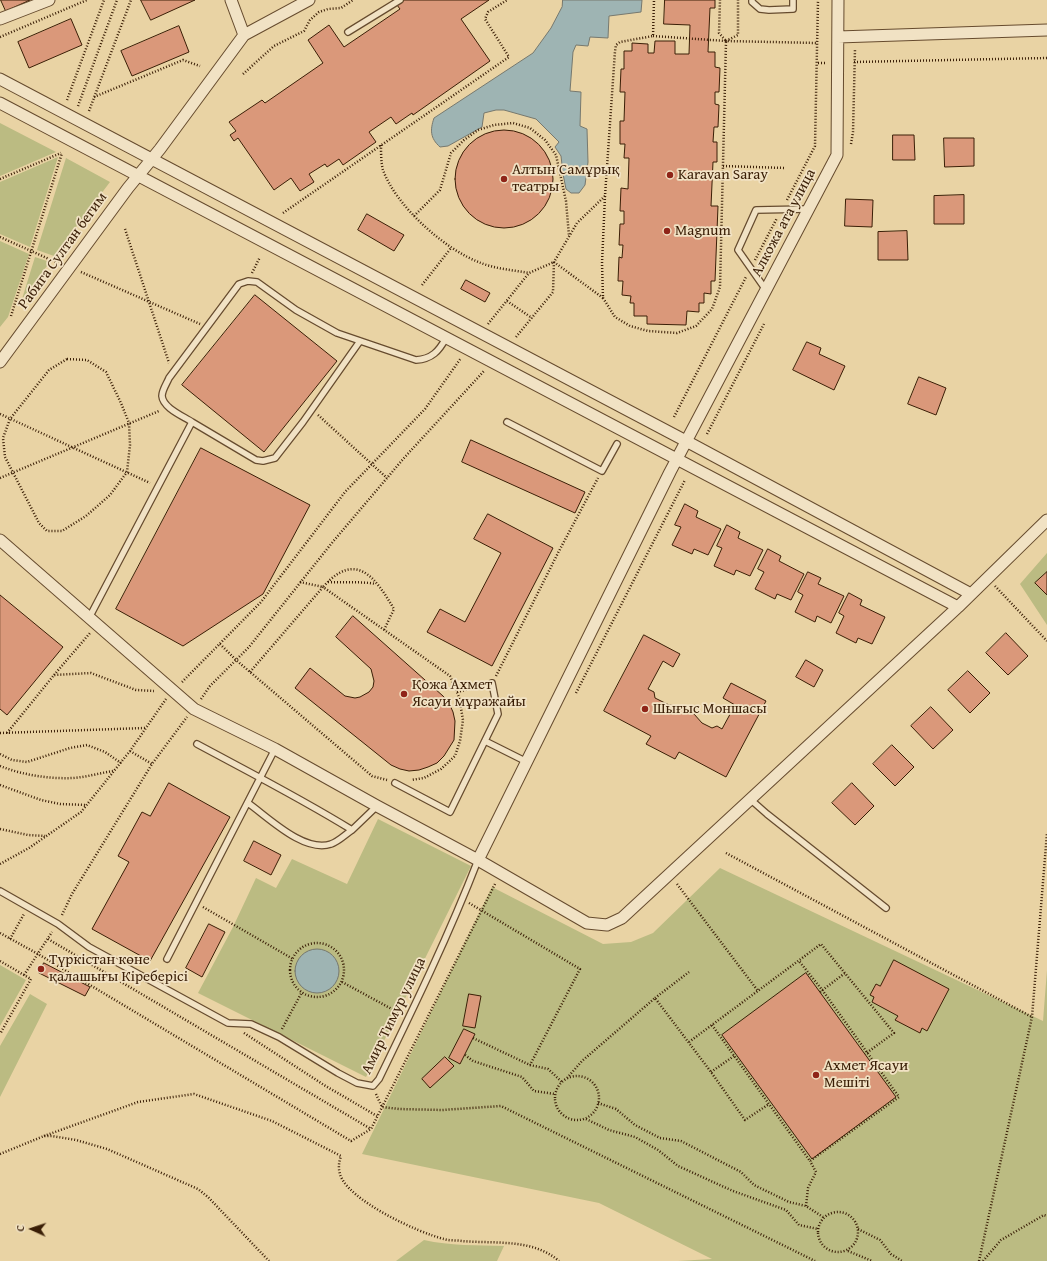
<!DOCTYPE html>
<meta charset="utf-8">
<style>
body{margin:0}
#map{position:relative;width:1047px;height:1261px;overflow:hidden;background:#e9d3a4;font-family:"Gentium Book Plus",serif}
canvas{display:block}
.north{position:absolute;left:12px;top:1209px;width:40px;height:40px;-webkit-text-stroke:3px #f1e2c4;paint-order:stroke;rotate:273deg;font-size:11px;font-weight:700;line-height:16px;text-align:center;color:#3a1e06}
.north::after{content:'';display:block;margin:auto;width:14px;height:18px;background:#3a1e06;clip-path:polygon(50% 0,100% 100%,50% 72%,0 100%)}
</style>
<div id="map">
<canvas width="1047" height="1261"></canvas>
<div class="north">С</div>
</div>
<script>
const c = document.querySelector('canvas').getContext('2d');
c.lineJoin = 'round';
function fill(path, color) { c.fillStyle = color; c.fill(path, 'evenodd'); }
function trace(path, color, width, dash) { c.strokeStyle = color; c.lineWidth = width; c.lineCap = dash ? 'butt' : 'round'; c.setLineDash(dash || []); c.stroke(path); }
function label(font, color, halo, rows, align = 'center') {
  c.font = font + ' "Gentium Book Plus",serif'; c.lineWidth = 3.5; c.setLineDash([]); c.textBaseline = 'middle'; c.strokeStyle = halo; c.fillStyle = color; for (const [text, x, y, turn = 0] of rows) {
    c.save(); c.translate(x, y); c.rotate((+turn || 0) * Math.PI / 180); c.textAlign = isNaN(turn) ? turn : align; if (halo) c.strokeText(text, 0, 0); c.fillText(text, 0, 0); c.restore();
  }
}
fill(new Path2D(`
 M0,123L56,152L0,176Z
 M58,157L30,247L0,234V182Z
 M66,158L110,182L54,256L37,250Z
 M0,241L29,254L8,317L0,327Z
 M35,257L50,262L22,299Z
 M1047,553V625L1020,584Z
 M378,819L471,866L366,1077L198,993L233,927L256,878L276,888L292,859L347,884Z
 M720,868L1043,1021L1047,970V1261H678L712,1259L599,1203L362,1154L492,887L603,944L631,942L653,933Z
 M0,965L26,980L0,1026Z
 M30,994L47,1004L0,1097V1046Z
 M424,1240C450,1246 477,1245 504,1246L497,1261H396Z`), '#bbbb82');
const water = new Path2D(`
 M563,0H642L641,12L609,16L608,38L590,37L588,46L576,45L573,52L570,91L581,92L580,126L587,129L588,162L585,185L579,193H571L566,189L563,174L561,156L555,147L559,142L536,119L504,110H496L484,113L482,127L448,146L440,147C430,138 430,130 434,118L533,53L551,28L562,7Z
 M295 971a22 22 0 1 1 44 0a22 22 0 1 1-44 0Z`);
fill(water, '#9eb4b3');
trace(water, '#76786e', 1);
const building = new Path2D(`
 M1,0H30L6,11Z
 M141,0H195L151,20Z
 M404,0H489L461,19L490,61L413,115L412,113L396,124L391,117L369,132L376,142L343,165L339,159L327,167L325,164L309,174L314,182L300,191L291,178L274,190L238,138L234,141L230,135L236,131L229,122L262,100L265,103L323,63L308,40L329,25L344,47L400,9L397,5Z
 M665,0H715V8H710L708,52H715V67L720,68L719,92H715V104L719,105L718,127H714L713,142H717V162H713L711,206H718L715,281H711V294L704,293V303H699V312L687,311L686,325L647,324V316H634V303H630L631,296L622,295L623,281H618L619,257L622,258L623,245H619L620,224H624V211H620L621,188L628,189L629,158H624L625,144H620V121H624L625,92H620L621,69H624V51H632V43L648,44V53H654L655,41H675V54H689L690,25L664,24Z
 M71,19L82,45L29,68L18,42Z
 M179,26L189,52L132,76L121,51Z
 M455 179a49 49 0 1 1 98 0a49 49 0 1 1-98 0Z
 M893,135H914L915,160H893Z
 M944,138H974V166L945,167Z
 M964,195V224H934V196Z
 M846,199L873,200L872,227L845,226Z
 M367,214L404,235L394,251L358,230Z
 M907,231L908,260H878V232Z
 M466,280L490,293L485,302L461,289Z
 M255,295L337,361L264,452L182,385Z
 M807,342L821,348L819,354L845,366L834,390L793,370Z
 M919,377L946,388L936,415L908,404Z
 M471,440L585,492L575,513L462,462Z
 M201,448L310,505L263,594L183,646L116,609Z
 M685,504L698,511L696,517L721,529L708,555L694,549L692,554L672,545L681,527L675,525Z
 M488,514L553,548L492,666L427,632L440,609L465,622L501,553L474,539Z
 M727,525L740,532L738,538L763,550L750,576L736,570L734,575L714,566L722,548L717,546Z
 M768,549L781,556L779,561L804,574L791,600L777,594L775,599L755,589L764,572L758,569Z
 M808,572L821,578L818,584L844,596L831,623L817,616L815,622L795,612L803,595L798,592Z
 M1047,572V595L1035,583Z
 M849,593L862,600L860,605L885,617L872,644L858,638L856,643L836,633L844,616L839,613Z
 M0,595L63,647L7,715L0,709Z
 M353,616L443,696L449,703L453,712L455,721L454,740L444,756L437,763L428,767L419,770L409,771L400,769L391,765L295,688L310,668L345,696L355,698L360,697L369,692L373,687L374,681L371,669L336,637Z
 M1006,633L1028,656L1008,675L986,653Z
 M644,635L680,654L673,667L663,661L648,689L654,692L655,698L669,705L678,706L694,714L702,723L712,728L717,726L722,729L735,705L723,698L731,683L766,701L726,777L679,752L675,759L646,744L651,736L604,711Z
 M806,660L823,670L814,687L796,677Z
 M968,671L990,693L970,713L948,690Z
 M931,707L953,730L933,749L911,726Z
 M892,745L914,767L895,786L873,764Z
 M169,783L230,817L150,961L92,929L129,862L118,856L142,812L150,816Z
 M852,783L874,806L855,825L832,803Z
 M254,841L281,855L271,875L244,861Z
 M209,924L225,932L202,977L186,968Z
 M894,960L949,989L927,1031L922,1028L920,1033L895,1020L898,1016L872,1002L874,997L870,995L876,984L880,986Z
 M44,963L90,987L85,996L39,973Z
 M806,973L896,1097L812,1159L722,1035Z
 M469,994L481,996L475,1028L463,1026Z
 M464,1029L475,1034L460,1064L449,1058Z
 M445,1057L454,1066L430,1088L422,1079Z`);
fill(building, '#da987a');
trace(building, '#3a1e06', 1);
const service = new Path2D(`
 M752,0V2L760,9L769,10L793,9V0
 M348,32L400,0
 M766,290L738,250L756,210L809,209
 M192,422L256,460L263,461L275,458L303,422L360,341
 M507,422L602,471L617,444
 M89,618L192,422C183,416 163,408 162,396C162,390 167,383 169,378L239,284L248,281L257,282L296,310L337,333L416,360C432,359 439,351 446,338
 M485,741L527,762
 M197,744C249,772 302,799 352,830L377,806
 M395,783L450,812L498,714L492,683
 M750,799L767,814L886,908
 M248,803C269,818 304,853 331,844C338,842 346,834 352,830
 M0,891L58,924L89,947L228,1023L251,1024L279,1037L338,1073L357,1083L373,1086L379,1079C414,1007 449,935 478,860
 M167,959L275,749`);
const minor = new Path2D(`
 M231,0L244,35
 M0,19L49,0
 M838,37L1047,30
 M0,79L686,441L971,594
 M0,103L958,607
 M0,362L128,188L160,149L244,35L309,0
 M0,540L194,709L275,749L377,806L478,860L670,472L837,155L838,0
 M478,860L587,923L607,925L622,918L958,607L1047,520`);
trace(service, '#664b2e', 8);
trace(minor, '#664b2e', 13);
trace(new Path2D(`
 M653,36L726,41L817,43
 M0,37L87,0
 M726,41L738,35V0
 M854,62L1047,58
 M818,63H827
 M243,74L274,46L304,31L310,20L319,12L328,9L341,8L353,0
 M94,97L183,60L200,66
 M67,100L104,0
 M78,106L117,0
 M89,111L131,0
 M851,144L853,132L855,49
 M381,145C381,153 381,163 383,170C396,206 445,250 481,263C496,269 513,270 529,273
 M723,166L785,168
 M0,179L61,153
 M605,196L602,263L603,298L615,317L630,326L648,331L677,333L696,326L712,309L720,287L726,41L719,33L720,0
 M787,200L815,146L818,0
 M283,213L509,57L485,19L488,12L507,0
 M414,216L440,190L451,153L464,140L478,130L494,125L513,123L530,128L545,140L556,155L566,201L569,236
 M125,229L169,363
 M0,237L58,263
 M755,260L777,218
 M81,272L200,324
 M252,273L260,257
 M422,285L451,248
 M603,298L554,262L577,223L605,196L615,51L616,45L620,42L653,36L654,0
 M507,301L532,318
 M11,316L62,153
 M488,324L529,273L554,262L553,292L516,337
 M67,359L87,360L106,372L121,403L129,423L130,445L127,472L110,495L86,516L62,531H47L39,523L5,457L3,438L10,419L49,370Z
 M0,414L150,483
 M318,415L387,478
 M674,417L746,277
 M707,434L764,324
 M0,478L159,411
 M300,582L323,587C356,550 375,577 394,609L384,630
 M328,582C344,583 360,581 376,584
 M995,586L1047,641
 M220,644L236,660L372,776L387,780
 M250,672L323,587L450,676L459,697L463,720L460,741L455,756L441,769L424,778L411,780
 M54,675L90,633
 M496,676L559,551L598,478
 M182,682L261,602L345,492L425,409L461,358
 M457,692L484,685
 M576,693L685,480
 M201,699L210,686L249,647L331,544L404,458L484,371
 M0,733L145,728
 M7,733L54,675L91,673L136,690L154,691
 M130,751L152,764
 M0,754L12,760L27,762L70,748L87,745L105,752L121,763
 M0,766C23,775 48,779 73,778C87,777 100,773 113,771
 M0,785L41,800L60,804L86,805
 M0,829L28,835L45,836
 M726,853L1032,1017
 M0,864L29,848L81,812L130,751L166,699
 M677,884L758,991
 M469,903L580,969L530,1065
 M203,907L293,959
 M62,915L72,894L152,764L187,717
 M0,933L38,954L351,1141L371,1129L495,884
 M10,939L24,914
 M48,939L371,1129
 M290 970a27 27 0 1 1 54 0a27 27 0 1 1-54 0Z
 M0,961L31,979L0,1034
 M24,975L52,932
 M342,982L401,1014
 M820,992L845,973
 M655,998L689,972
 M712,1025L810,1161L899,1097L823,991L799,961
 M282,1029L302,992
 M244,1033L324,1085L377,1116
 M473,1038L530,1065L548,1069L562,1082
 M689,1042L821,944L894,1033L865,1054
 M465,1055L473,1061L522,1077L534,1091L555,1094
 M711,1072L734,1056
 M555 1098a22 22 0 1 1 44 0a22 22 0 1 1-44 0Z
 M567,1078L582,1061L655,998L711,1072L745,1120L769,1104
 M376,1094L382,1107L399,1109L442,1110L501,1106L815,1261
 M598,1103L616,1109L635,1125L660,1138L681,1141L741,1172L754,1185L789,1202L806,1206L823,1217
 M586,1119L609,1130L635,1137L658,1150L678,1166L733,1191L786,1210L799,1225L818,1229
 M44,1136L138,1102L194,1094L272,1121L341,1156C339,1162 338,1167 340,1174C347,1200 419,1233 444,1239C450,1241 456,1240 462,1241C495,1244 532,1238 559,1261
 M0,1154L44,1136H52L76,1140L107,1149L198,1189L208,1197L269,1261
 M806,1206L808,1188L816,1172L810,1161
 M818 1232a20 20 0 1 1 40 0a20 20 0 1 1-40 0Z
 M858,1229L880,1240L891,1254L902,1261
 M848,1251L872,1261
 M979,1261L1032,1017L1047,833
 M983,1261L1001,1240L1044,1215L1047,1216`), '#3a1e06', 2.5, [1, 2]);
trace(service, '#f1e2c4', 5.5);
trace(minor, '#f1e2c4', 11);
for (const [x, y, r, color] of [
 [670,175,4,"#8f2418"],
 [504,179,4,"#8f2418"],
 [667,231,4,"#8f2418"],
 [404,694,4,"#8f2418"],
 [645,709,4,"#8f2418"],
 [41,969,4,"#8f2418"],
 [816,1075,4,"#8f2418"]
]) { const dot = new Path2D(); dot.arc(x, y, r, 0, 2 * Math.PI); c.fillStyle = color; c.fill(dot); trace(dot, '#f1e2c4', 1.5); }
label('15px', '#3a1e06', '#f1e2c4', [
 ["Алтын Самұрық",512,170],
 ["театры",512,187],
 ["Karavan Saray",678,175],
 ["Magnum",675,231],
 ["Қожа Ахмет",412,685],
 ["Ясауи мұражайы",412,702],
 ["Шығыс Моншасы",653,709],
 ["Түркістан көне",49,960],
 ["қалашығы Кіреберісі",49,977],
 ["Ахмет Ясауи",824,1066],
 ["Мешіті",824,1083]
], 'left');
label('15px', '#3a1e06', '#f1e2c4', [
 ["Алкожа ата улица",784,223,-62],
 ["Рабига Султан бегим",63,251,-54],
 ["Амир Тимур улица",394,1016,-64]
]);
</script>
